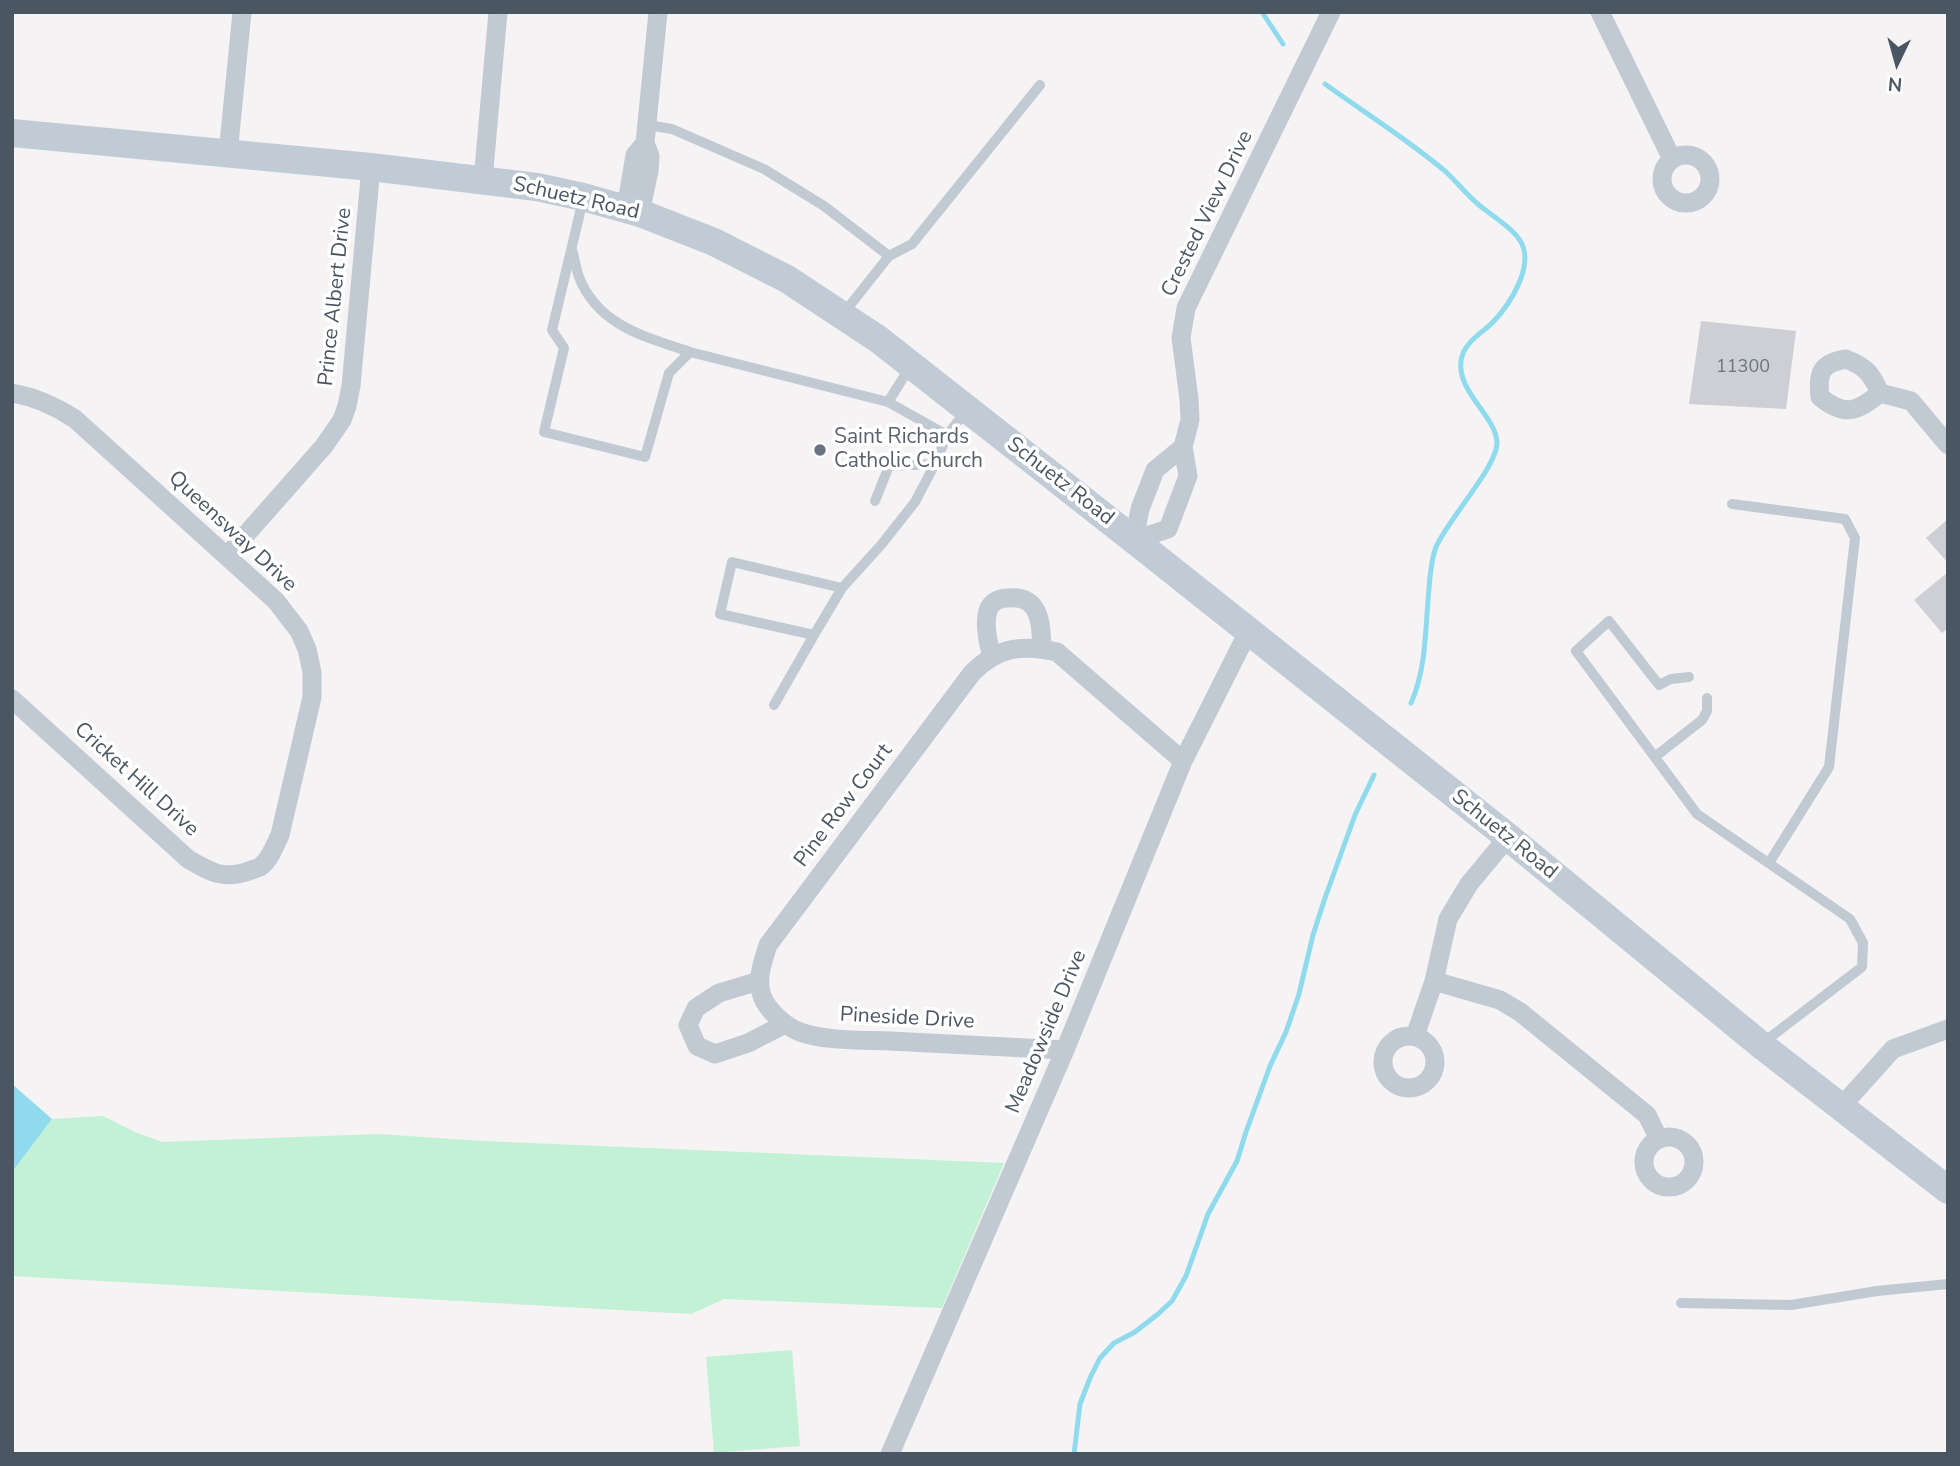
<!DOCTYPE html>
<style>
body{margin:0}
#map{position:relative;width:1960px;height:1466px;overflow:hidden;background:#f5f3f3;font-family:"Nunito Sans",sans-serif}
canvas{display:block}
.frame{position:absolute;inset:0;border:14px solid #4a5661;pointer-events:none}
.north{position:absolute;left:1862px;top:28px;width:70px;height:70px;-webkit-text-stroke:5px #fff;paint-order:stroke;rotate:185deg;font-size:19px;font-weight:700;line-height:28px;text-align:center;color:#4a5661}
.north::after{content:'';display:block;margin:auto;width:24px;height:32px;background:#4a5661;clip-path:polygon(50% 0,100% 100%,50% 72%,0 100%)}
</style>
<div id="map">
<canvas width="1960" height="1466"></canvas>
<div class="frame"></div>
<div class="north">N</div>
</div>
<script>
const c = document.querySelector('canvas').getContext('2d');
c.lineJoin = 'round';
function fill(path, color) { c.fillStyle = color; c.fill(path, 'evenodd'); }
function trace(path, color, width, dash) { c.strokeStyle = color; c.lineWidth = width; c.lineCap = dash ? 'butt' : 'round'; c.setLineDash(dash || []); c.stroke(path); }
function label(font, color, halo, rows, align = 'center') {
  c.font = font + ' "Nunito Sans",sans-serif'; c.lineWidth = 7; c.setLineDash([]); c.textBaseline = 'middle'; c.strokeStyle = halo; c.fillStyle = color; for (const [text, x, y, turn = 0] of rows) {
    c.save(); c.translate(x, y); c.rotate((+turn || 0) * Math.PI / 180); c.textAlign = isNaN(turn) ? turn : align; if (halo) c.strokeText(text, 0, 0); c.fillText(text, 0, 0); c.restore();
  }
}
fill(new Path2D(`
 M103,1116L137,1133L163,1142L378,1134L482,1141L1004,1163L942,1308L724,1299L691,1314L12,1276V1172L52,1119Z
 M792,1350L800,1446L714,1453L706,1357Z`), '#c3f1d5');
fill(new Path2D(`
 M12,1084L52,1119L12,1172Z`), '#90daee');
trace(new Path2D(`
 M1262,12L1283,44
 M1325,84C1365,113 1407,139 1445,171C1457,182 1467,195 1479,205C1491,215 1516,230 1522,244C1533,268 1510,304 1494,321C1482,334 1464,341 1461,361C1457,392 1495,415 1497,442C1498,466 1448,519 1436,547C1431,560 1430,575 1429,589C1425,628 1427,667 1411,703
 M1074,1454L1080,1404L1090,1378L1100,1358L1114,1343L1135,1332L1158,1314L1172,1301L1186,1276L1208,1214L1237,1161L1246,1132L1270,1066L1286,1032L1299,994L1313,935L1325,898L1355,815L1374,775`), '#90daee', 5);
fill(new Path2D(`
 M1701,321L1796,331L1786,409L1689,404Z
 M1948,519V563L1926,538Z
 M1948,572V628L1942,633L1914,600Z`), '#cdcfd5');
trace(new Path2D(`
 M647,125L672,129L764,169L824,206L889,256L843,314
 M583,200L552,330L564,348L544,432L645,457L669,373L690,352L888,402L947,435
 M572,250C575,259 576,269 579,277C598,326 646,337 690,352
 M889,256L912,244L1040,85
 M888,402L910,367
 M875,501L889,466L935,464
 M1732,504L1845,519L1855,538L1829,767L1769,863
 M842,588L732,562L720,614L814,635L842,588L881,545L915,502L935,464L947,435L967,410
 M1689,677L1671,679L1659,685L1609,621L1576,651L1697,814L1850,919L1863,943L1862,967L1764,1042
 M774,705L814,635
 M1656,756L1702,720L1707,711V698
 M1681,1303L1791,1305L1877,1291L1948,1284`), '#c1cad2', 10);
trace(new Path2D(`
 M1600,12L1672,159
 M228,154L242,12
 M1662 179a24 24 0 1 1 48 0a24 24 0 1 1-48 0Z
 M483,180L498,12
 M626,209L635,155L645,143L658,12
 M640,213L649,171L650,156L645,143
 M1846,359C1866,367 1871,373 1880,393C1857,412 1845,417 1820,397C1817,373 1821,363 1846,359Z
 M12,393C36,397 55,406 75,419L276,601L299,631L307,649L312,672V697L280,835C275,845 270,860 260,867C256,869 253,869 249,871C223,880 210,872 188,859L12,699
 M1880,393L1911,401L1948,445
 M1183,447L1188,476L1168,529L1134,540L1140,509L1155,470L1183,447L1190,420L1189,399L1181,338L1186,308L1331,12
 M227,556L324,446L342,420L347,406L351,386L371,167
 M992,657C988,643 983,622 989,608C993,601 1001,598 1008,598C1041,595 1041,624 1042,649
 M759,981L719,993L696,1008L688,1025L697,1046L715,1054L748,1043L785,1024
 M1434,981L1500,1000L1520,1012L1647,1115L1659,1139
 M1415,1036L1434,981L1448,919L1469,884L1508,837
 M1383 1062a26 26 0 1 1 52 0a26 26 0 1 1-52 0Z
 M1065,1050C1007,1047 948,1044 890,1041C864,1040 824,1041 800,1032C786,1027 767,1010 762,996C756,979 763,961 768,945L972,673C998,647 1022,644 1057,652L1183,761
 M1840,1108L1893,1049L1948,1029
 M1644 1162a25 25 0 1 1 50 0a25 25 0 1 1-50 0Z
 M890,1454L1065,1050L1183,761L1249,630`), '#c1cad2', 19);
trace(new Path2D(`
 M12,133L371,167L537,187L583,197L640,213L714,242L787,279L878,339L1134,540L1508,837L1761,1045L1948,1190`), '#c1cbd6', 28);
for (const [x, y, r, color] of [
 [820,450,7,"#6b7280"]
]) { const dot = new Path2D(); dot.arc(x, y, r, 0, 2 * Math.PI); c.fillStyle = color; c.fill(dot); trace(dot, '#fff', 2.5); }
label('18px', '#6b747e', null, [
 ["11300",1743,368]
]);
label('21px', '#4a5661', '#fff', [
 ["Schuetz Road",576,199,13],
 ["Crested View Drive",1208,214,-64],
 ["Prince Albert Drive",336,297,-84],
 ["Schuetz Road",1060,482,38],
 ["Queensway Drive",232,532,43],
 ["Cricket Hill Drive",136,780,42],
 ["Pine Row Court",844,806,-53],
 ["Schuetz Road",1504,835,39],
 ["Pineside Drive",907,1019,3],
 ["Meadowside Drive",1047,1032,-67]
]);
label('21px', '#5b616d', '#fff', [
 ["Saint Richards",834,438],
 ["Catholic Church",834,462]
], 'left');
</script>
